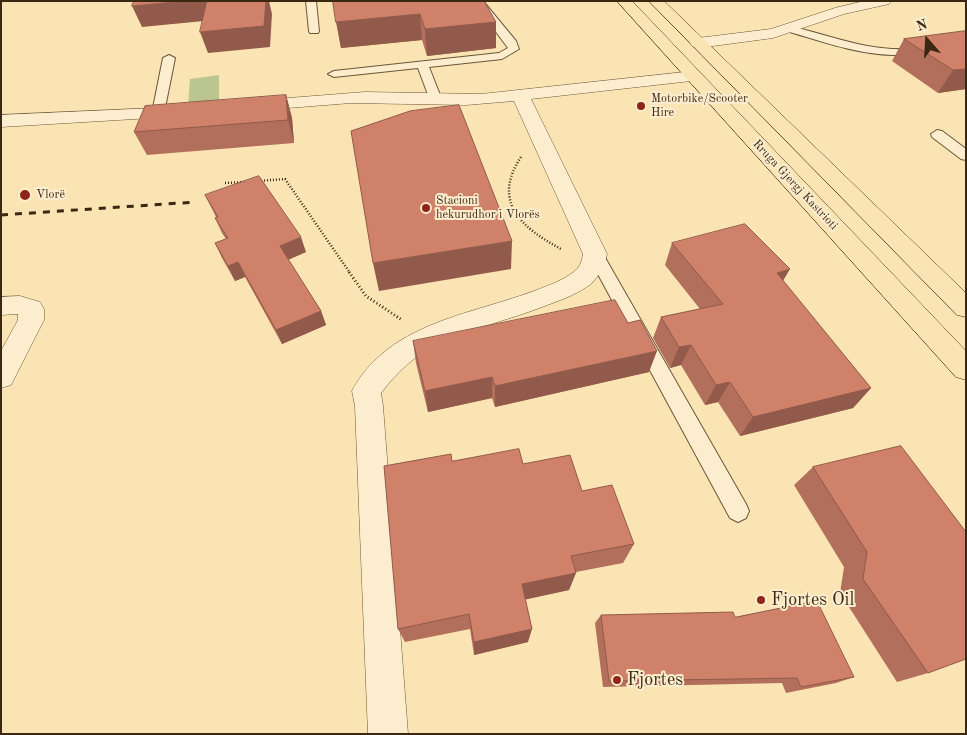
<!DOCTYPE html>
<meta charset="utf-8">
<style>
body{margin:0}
#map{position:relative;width:967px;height:735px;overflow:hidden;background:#fae4b4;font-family:"Old Standard TT",serif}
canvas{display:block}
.frame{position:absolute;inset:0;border:2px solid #3a2812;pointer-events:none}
.north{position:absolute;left:902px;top:15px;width:50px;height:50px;-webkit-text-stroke:4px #fcedce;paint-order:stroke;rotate:341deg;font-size:14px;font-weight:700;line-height:20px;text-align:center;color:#3a2812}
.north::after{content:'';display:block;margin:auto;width:18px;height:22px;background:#3a2812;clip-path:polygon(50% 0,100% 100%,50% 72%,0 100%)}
</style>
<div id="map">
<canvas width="967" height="735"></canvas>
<div class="frame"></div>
<div class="north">N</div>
</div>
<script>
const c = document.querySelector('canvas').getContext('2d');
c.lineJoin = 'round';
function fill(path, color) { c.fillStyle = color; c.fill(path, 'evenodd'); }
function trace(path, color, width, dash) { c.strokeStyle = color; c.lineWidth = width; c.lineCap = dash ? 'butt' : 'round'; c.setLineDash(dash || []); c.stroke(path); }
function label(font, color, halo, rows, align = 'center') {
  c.font = font + ' "Old Standard TT",serif'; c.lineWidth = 4; c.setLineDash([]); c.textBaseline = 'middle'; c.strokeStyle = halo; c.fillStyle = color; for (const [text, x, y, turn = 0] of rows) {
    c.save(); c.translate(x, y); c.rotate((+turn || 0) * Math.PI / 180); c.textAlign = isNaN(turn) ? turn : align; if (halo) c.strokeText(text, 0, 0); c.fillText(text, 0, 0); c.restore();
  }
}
fill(new Path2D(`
 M219,75V102L188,106L190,79Z`), '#bac590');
const service = new Path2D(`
 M306,1H316L319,31L318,33H310L309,31Z
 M473,1H483L516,41L519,49L502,59L429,67L442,100L440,103L436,104L430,100L418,68L334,77L328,74L334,71L499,53L508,48Z
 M790,26C824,34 857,47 892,49C917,50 941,45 966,42V48C941,51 917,56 892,55C856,54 821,41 786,31L785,29Z
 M169,55L175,58L164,113L158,117L152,113L163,58Z
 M937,130L942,131L966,149V160L961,159L932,137L931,134Z
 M595,249L601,250L603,254L746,504L749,511L746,518L738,522L730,518L587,254L589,250Z`);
const minor = new Path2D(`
 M864,1H891L889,4L844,14L773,38L698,48L692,46L690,43L692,40L698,38L771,29L835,8Z
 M694,71L700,72L702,76L700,80L531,99L607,254C605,265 599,276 591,284C579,293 564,299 550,304C513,319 474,327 438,344C415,355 396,373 381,393L383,406L408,734H368L355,406L352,391C364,367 388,346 412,334C450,314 494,306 534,291C549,285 566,280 578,268C581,264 582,259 583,254L514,101L466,105L351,103L250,111L244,110L241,106L244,102L250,101L365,92L481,94Z
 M179,107L185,108L188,112L185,116L1,127V115Z
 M20,296L40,302L44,309V320L11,385L1,388V351L18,320V314L1,315V297Z`);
const primary = new Path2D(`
 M617,1H632L966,351V380L956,377Z
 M649,1H664L966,293V317L957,315Z`);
trace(service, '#6a573a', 2);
trace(minor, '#6a573a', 1);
trace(primary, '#3a2812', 1);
trace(new Path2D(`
 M521,157C491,202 522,228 561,249
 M258,181L285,179L350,273
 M225,183L246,182`), '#3a2812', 2.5, [1, 2]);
trace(new Path2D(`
 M349,272L366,296L402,320`), '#3a2812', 3, [1, 2.5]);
fill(service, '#fcedce');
fill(minor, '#fcedce');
fill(primary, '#fae4b4');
trace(new Path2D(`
 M1,215L196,202`), '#3a2812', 3, [7, 7]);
fill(new Path2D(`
 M333,1L496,22V48L427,56L422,40L341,48Z
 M966,31V89L938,93L892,61L904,39Z
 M286,95L292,118L294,143L147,155L134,132Z
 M205,195L306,252L288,260L321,311L326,325L282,344L245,277L235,281L222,258L215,243L226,239L222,233L215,218L216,217Z
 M672,243L783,281L871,388L853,408L740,436L718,402L705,405L681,365L670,368L653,338L661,317L700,309L665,265Z
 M413,341L649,372L495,407L492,398L428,412L416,363Z
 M901,446L928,673L897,682L840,593L844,567L794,485L813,467Z
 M452,461L523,464L582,491L634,544L623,563L576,572L569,590L525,599L528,642L474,655L470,629L405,642L398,629Z
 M601,615L735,617L854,677L836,683L786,693L782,683L603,687L595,623Z`), '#b26f5b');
fill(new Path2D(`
 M186,1H208L214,20L142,27L132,6Z
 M266,1H269L272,14L270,47L208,53L200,32Z
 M420,14L422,40L341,48L336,22Z
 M496,22V48L427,56L425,29Z
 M966,69V89L938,93L953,70Z
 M286,95L292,118L294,143L288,120Z
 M301,237L306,252L285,261L280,246Z
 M512,241L511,269L379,291L373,263Z
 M238,262L245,277L235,281L228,266Z
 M790,269L777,291V273Z
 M321,311L326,325L282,344L276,330Z
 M691,345L681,365L670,368L679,347Z
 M657,351L649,372L495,407V386Z
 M492,377V398L428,412L425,391Z
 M730,382L718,402L705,405L716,385Z
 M871,388L853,408L740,436L753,417Z
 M576,573L569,590L519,601L522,584Z
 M532,629L528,642L474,655V642Z`), '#915a4a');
const building = new Path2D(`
 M134,1H186L132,6Z
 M207,1H266L264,26L200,32Z
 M333,1H484L496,22L425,29L420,14L336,22Z
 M966,31V69L953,70L904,39Z
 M286,95L288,120L134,132L145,106Z
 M459,105L512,241L373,263L351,131L410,111Z
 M259,176L301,237L280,246L321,311L276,330L238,262L228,266L215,243L228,238L215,218L218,217L205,195Z
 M745,224L790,269L777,273L871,388L753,417L730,382L716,385L691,345L679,347L661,317L723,304L672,243Z
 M615,300L628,323L640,320L657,351L495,386L492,377L425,391L413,341Z
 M901,446L966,532V659L928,673L863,579L867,552L813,467Z
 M519,449L523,464L570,455L582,491L612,485L634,544L571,556L576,573L522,584L532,629L474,642L469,614L398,629L384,466L451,454L452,461Z
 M817,601L854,677L801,687L797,678L609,681L601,615L733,612L735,617Z`);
fill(building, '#cf816a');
trace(building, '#915a4a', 1);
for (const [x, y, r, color] of [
 [641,106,5,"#8f2418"],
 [25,195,6,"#8f2418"],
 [426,208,5,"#8f2418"],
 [761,600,5,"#8f2418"],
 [617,680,5,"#8f2418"]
]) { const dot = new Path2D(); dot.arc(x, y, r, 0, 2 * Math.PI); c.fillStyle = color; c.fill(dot); trace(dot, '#fcedce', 2); }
label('12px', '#3a2812', '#fcedce', [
 ["Motorbike/Scooter",651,99],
 ["Hire",651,113],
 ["Vlorë",36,195],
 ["Stacioni",436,201],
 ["hekurudhor i Vlorës",436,215]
], 'left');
label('12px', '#3a2812', '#fcedce', [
 ["Rruga Gjergj Kastrioti",795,185,47]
]);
label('18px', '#3a2812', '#fcedce', [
 ["Fjortes Oil",771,600],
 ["Fjortes",627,680]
], 'left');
</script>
